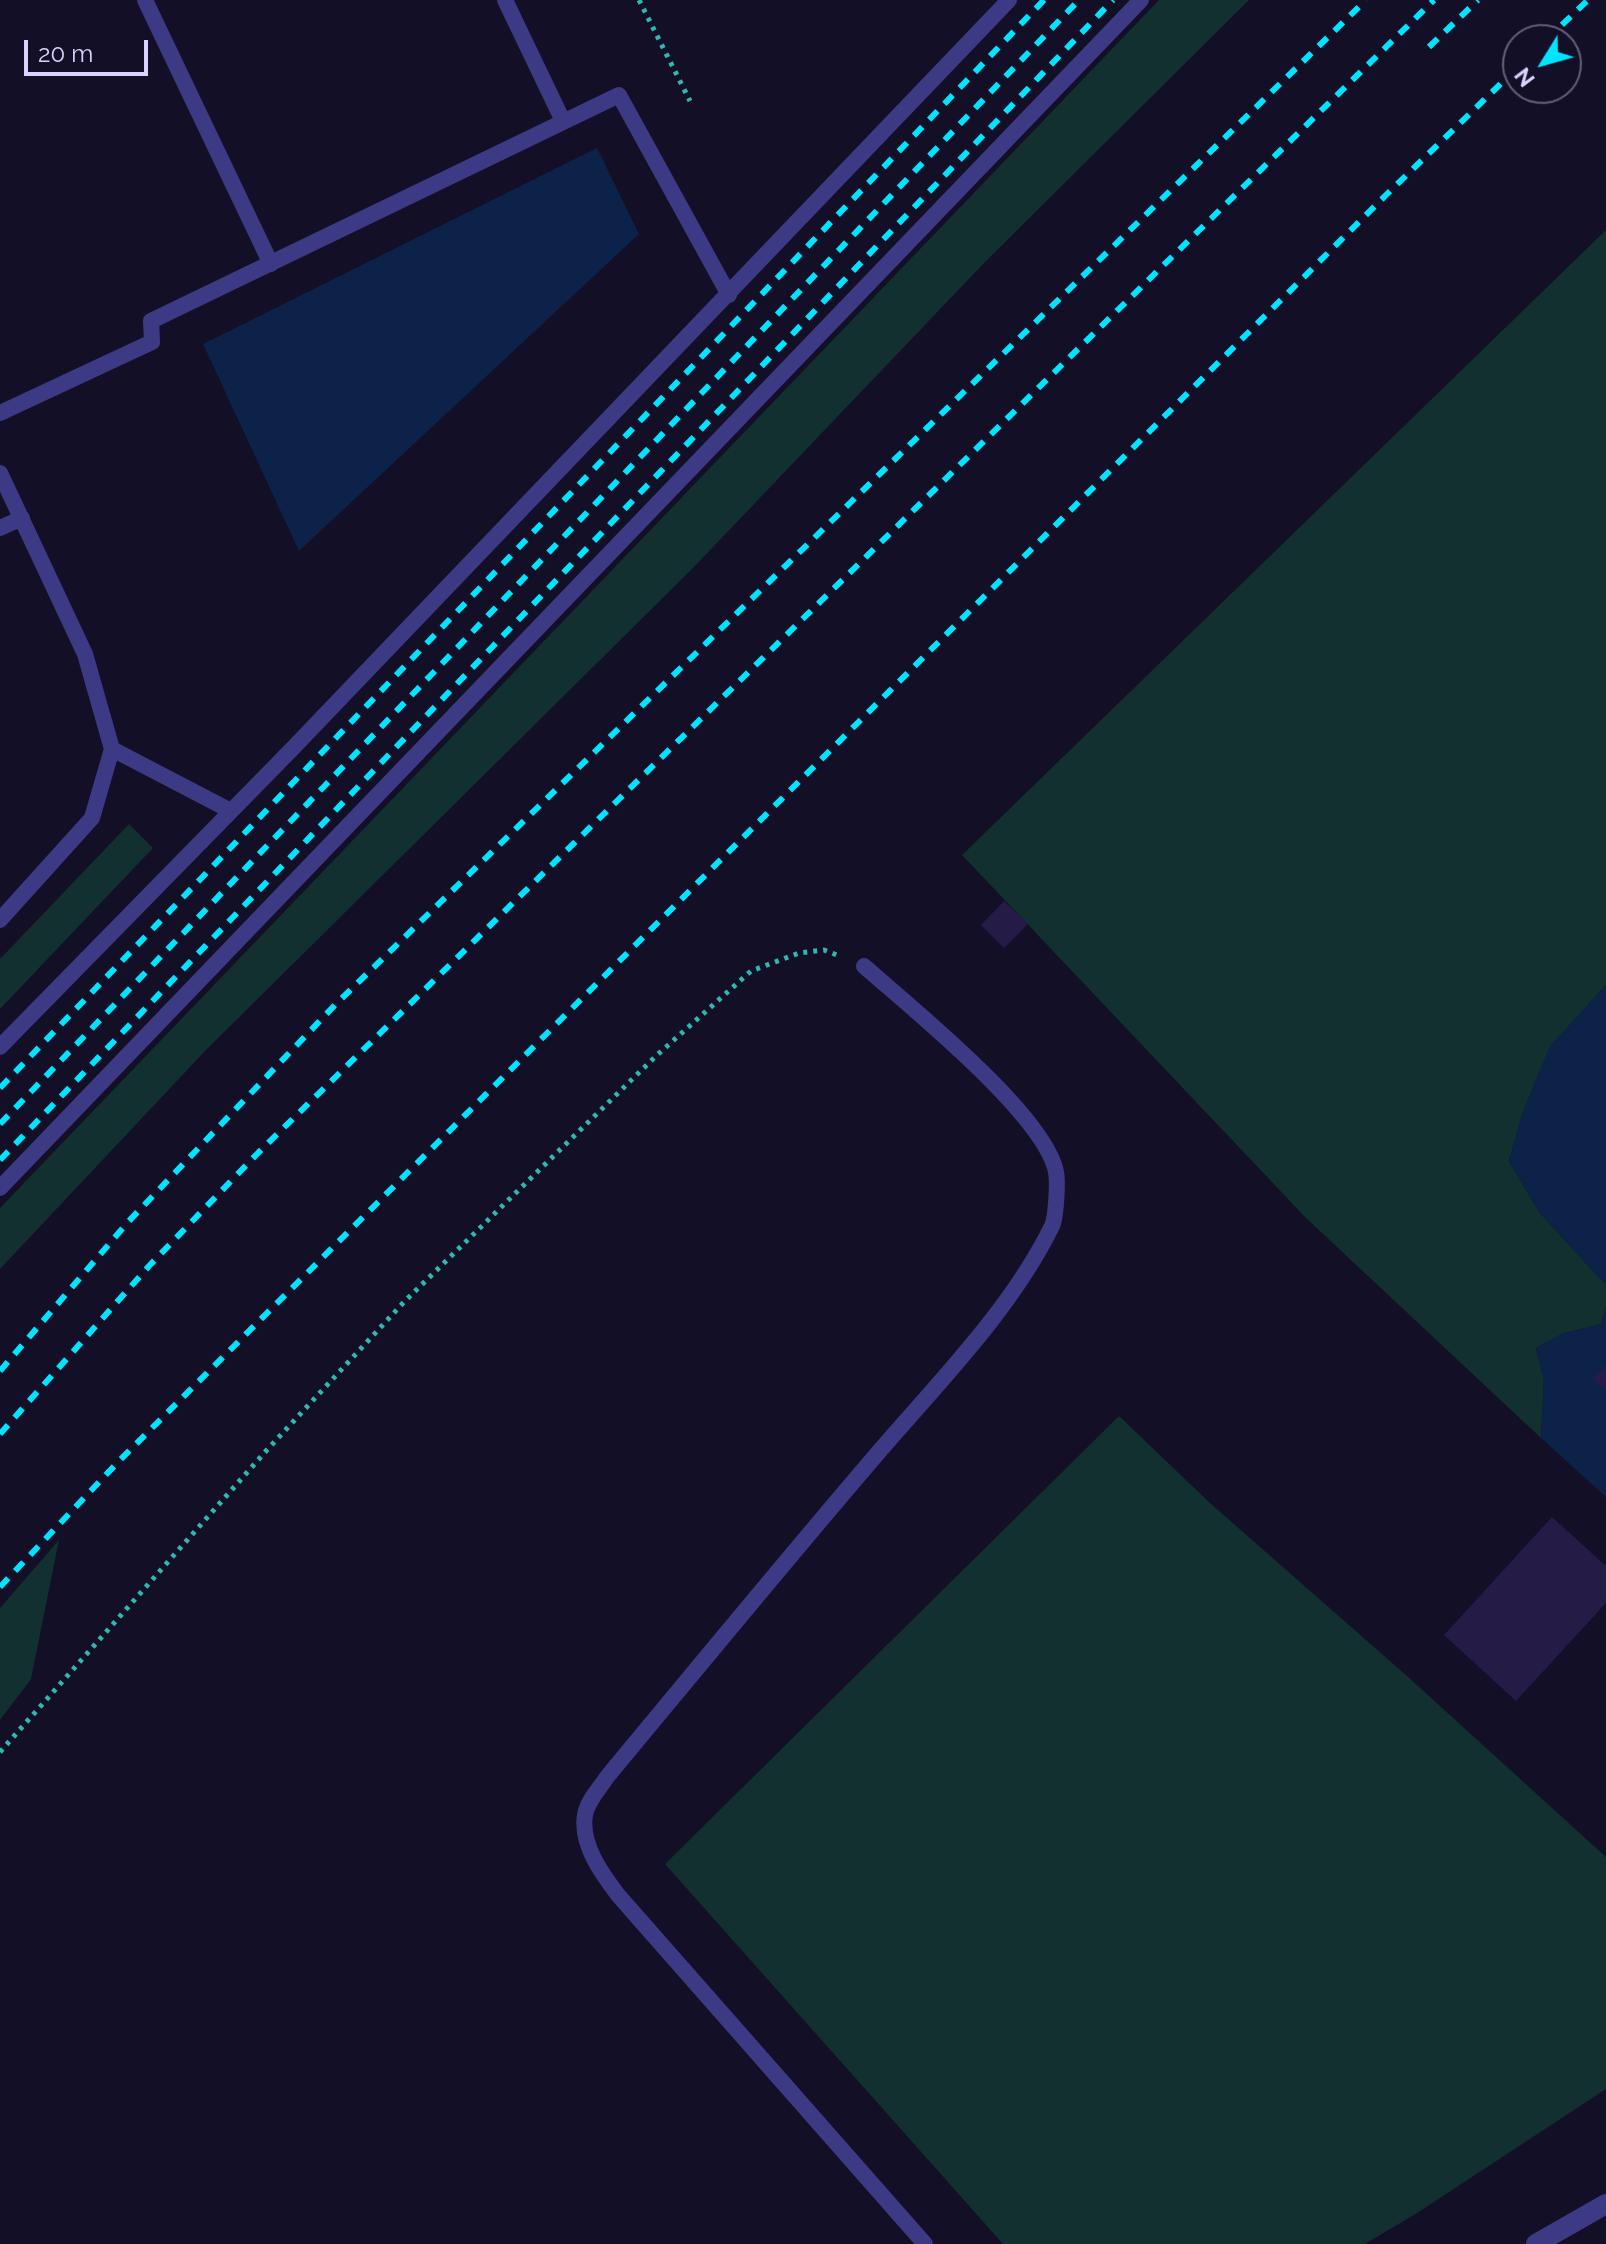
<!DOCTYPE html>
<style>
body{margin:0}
#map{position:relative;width:1606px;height:2244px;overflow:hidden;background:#130f26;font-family:Raleway,sans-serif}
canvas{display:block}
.north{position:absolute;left:1502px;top:24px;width:80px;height:80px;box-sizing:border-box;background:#130f26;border:2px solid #625e7d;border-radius:50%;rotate:233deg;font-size:22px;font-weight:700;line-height:32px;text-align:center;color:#d9d4ff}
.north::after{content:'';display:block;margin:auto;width:28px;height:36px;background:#00e5ff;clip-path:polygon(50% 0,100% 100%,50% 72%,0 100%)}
.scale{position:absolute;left:24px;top:40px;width:124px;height:36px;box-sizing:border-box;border:4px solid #d9d4ff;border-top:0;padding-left:10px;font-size:24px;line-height:28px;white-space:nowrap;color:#d9d4ff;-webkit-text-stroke:6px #130f26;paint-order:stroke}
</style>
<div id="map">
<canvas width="1606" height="2244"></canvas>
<div class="north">N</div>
<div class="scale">20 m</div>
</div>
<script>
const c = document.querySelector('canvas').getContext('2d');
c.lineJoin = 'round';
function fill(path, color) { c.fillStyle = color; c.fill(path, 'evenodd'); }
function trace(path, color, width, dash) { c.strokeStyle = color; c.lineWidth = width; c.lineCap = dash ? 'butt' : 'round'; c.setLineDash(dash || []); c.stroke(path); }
fill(new Path2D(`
 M1159,0H1249L985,262L693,568L206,1050L0,1269V1208Z
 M1606,230V985L1550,1047L1522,1115L1509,1161L1540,1213L1606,1285V1307L1601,1324L1562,1334L1536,1348L1544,1379L1541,1438L1306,1218L962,855Z
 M129,824L153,848L0,1009V959Z
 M1119,1416L1210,1503L1407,1676L1606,1857V2089L1417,2213L1365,2244H1003L665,1864Z
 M59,1540L31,1679L0,1720V1608Z`), '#12302f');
fill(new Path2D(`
 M597,148L639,234L299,551L203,344Z
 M1606,985V1285L1540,1213L1509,1161L1522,1115L1550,1046Z
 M1606,1307V1497L1541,1438L1544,1379L1536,1348L1562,1334L1601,1324Z`), '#0c2248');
fill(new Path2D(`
 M1004,901L1028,924L1004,948L981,925Z
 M1606,1365V1391L1593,1379Z
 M1552,1517L1606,1566V1603L1516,1701L1444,1635Z`), '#241b47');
trace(new Path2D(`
 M639,0L690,101
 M0,1752L266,1451L404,1302L656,1056L751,971L799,953L824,950L837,955`), '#2fb8b0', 5, [4, 6]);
trace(new Path2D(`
 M145,0L271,264
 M505,0L563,121
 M0,413L152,342L151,321L619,95L729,295
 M0,473L85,654L112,749L92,818L0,920
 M0,528L22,518
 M112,749L231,811
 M864,966C910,1007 1045,1115 1056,1172C1058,1182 1056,1218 1052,1226C1010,1312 933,1388 871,1461C782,1565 695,1671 607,1777C600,1788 587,1801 585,1815C580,1844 602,1874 618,1895L925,2244
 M0,1047L293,748L1009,0
 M0,1188L1141,0`), '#3d3a85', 16);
trace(new Path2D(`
 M1536,2244L1606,2204`), '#3d3a85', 20);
trace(new Path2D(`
 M1546,40L1588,0
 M1429,47L1478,0
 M0,1088L1044,0
 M0,1124L1079,0
 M0,1160L1113,0
 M0,1371L128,1222L335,1005L1366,0
 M0,1434L149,1266L259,1152L1434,0
 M0,1587L119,1461L1386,195L1518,67`), '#00e5ff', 6, [12, 10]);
</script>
